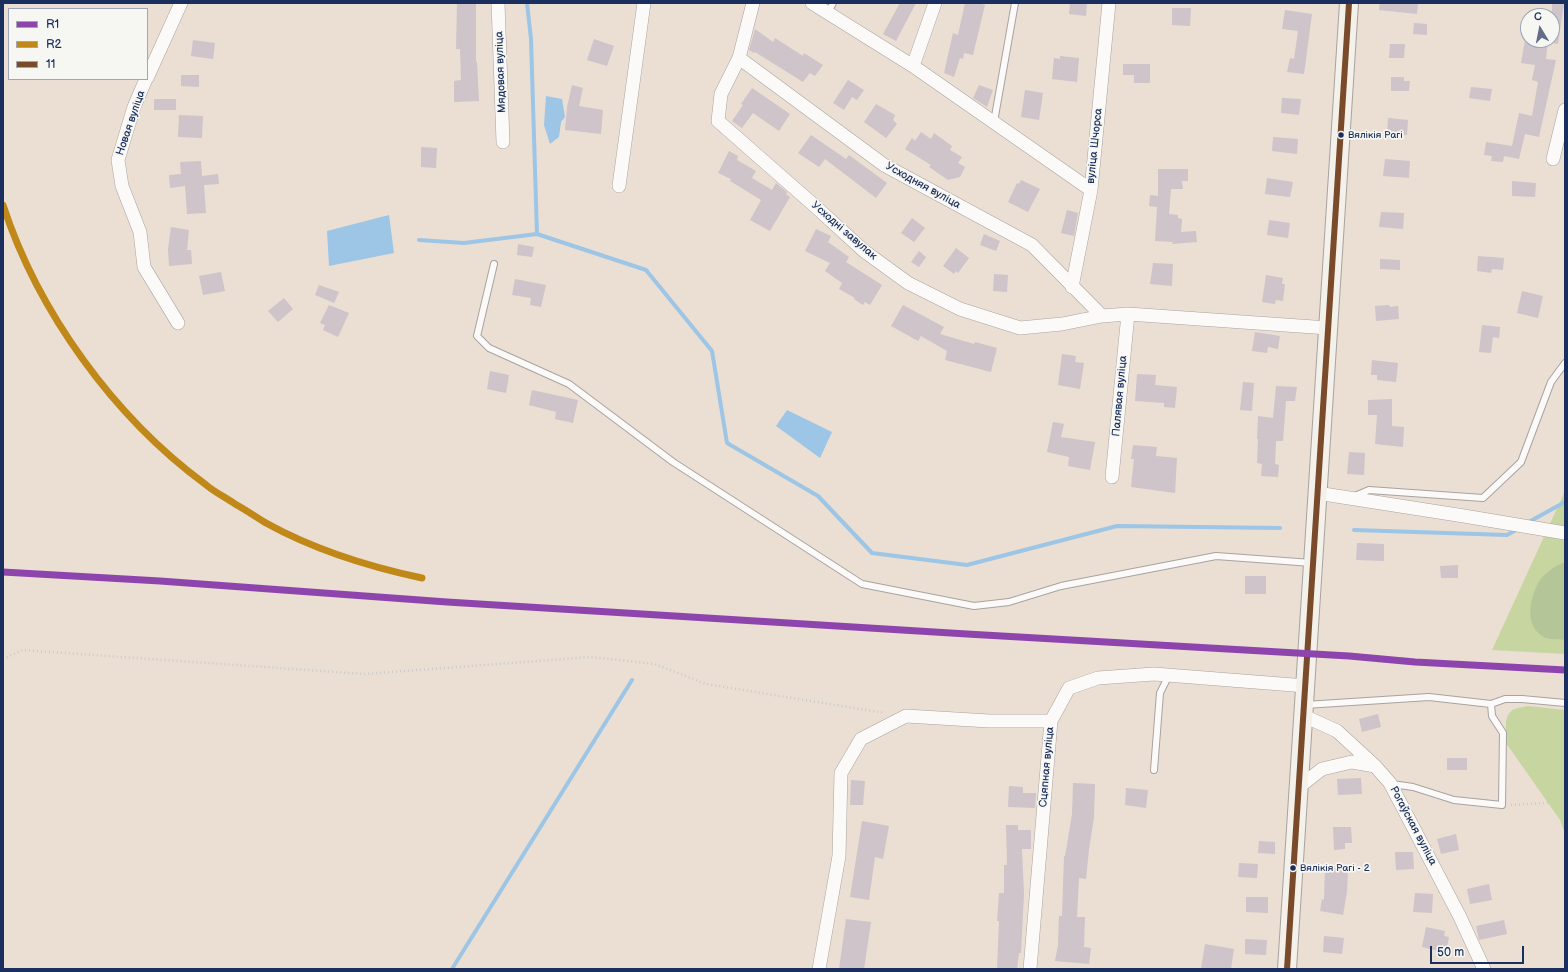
<!DOCTYPE html>
<meta charset="utf-8">
<style>
body{margin:0}
#map{position:relative;width:1568px;height:972px;overflow:hidden;background:#eadfd2;font-family:"Balsamiq Sans",sans-serif}
canvas{display:block}
.frame{position:absolute;inset:0;border:4px solid #1b2f5e;pointer-events:none}
.legend{position:absolute;left:8px;top:8px;width:140px;height:72px;box-sizing:border-box;background:#f6f6f2;border:1px solid #9ea6b7;margin:0;padding:5px 7px;list-style:none;font-size:12px;color:#1b2f5e}
.legend li{display:flex;align-items:center;gap:8px;height:20px}
.legend b{width:20px;border:1px solid #9ea6b7}
.north{position:absolute;left:1520px;top:8px;width:40px;height:40px;box-sizing:border-box;background:#f6f6f2;border:1px solid #9ea6b7;border-radius:50%;rotate:350deg;font-size:11px;font-weight:700;line-height:16px;text-align:center;color:#1b2f5e}
.north::after{content:'';display:block;margin:auto;width:14px;height:18px;background:#636d87;clip-path:polygon(50% 0,100% 100%,50% 72%,0 100%)}
.scale{position:absolute;left:1430px;top:946px;width:94px;height:18px;box-sizing:border-box;border:2px solid #1b2f5e;border-top:0;padding-left:5px;font-size:12px;line-height:14px;white-space:nowrap;color:#1b2f5e;-webkit-text-stroke:3px #f6f6f2;paint-order:stroke}
</style>
<div id="map">
<canvas width="1568" height="972"></canvas>
<div class="frame"></div>
<ul class="legend">
<li><b style="height:5px;background:#8e44ad"></b>R1</li>
<li><b style="height:5px;background:#c08818"></b>R2</li>
<li><b style="height:5px;background:#7a4b2a"></b>11</li>
</ul>
<div class="north">С</div>
<div class="scale">50 m</div>
</div>
<script>
const c = document.querySelector('canvas').getContext('2d');
c.lineJoin = 'round';
function fill(path, color) { c.fillStyle = color; c.fill(path, 'evenodd'); }
function trace(path, color, width, dash) { c.strokeStyle = color; c.lineWidth = width; c.lineCap = dash ? 'butt' : 'round'; c.setLineDash(dash || []); c.stroke(path); }
function label(font, color, halo, rows, align = 'center') {
  c.font = font + ' "Balsamiq Sans",sans-serif'; c.lineWidth = 3.5; c.setLineDash([]); c.textBaseline = 'middle'; c.strokeStyle = halo; c.fillStyle = color; for (const [text, x, y, turn = 0] of rows) {
    c.save(); c.translate(x, y); c.rotate((+turn || 0) * Math.PI / 180); c.textAlign = isNaN(turn) ? turn : align; if (halo) c.strokeText(text, 0, 0); c.fillText(text, 0, 0); c.restore();
  }
}
fill(new Path2D(`
 M1565,491V654L1492,650Z
 M1528,706L1565,710V834L1560,820L1506,743V721L1508,715L1512,710L1518,708Z`), '#c7d6a0');
fill(new Path2D(`
 M1565,562V640C1559,639 1551,640 1546,638C1524,628 1529,601 1538,583C1543,574 1556,565 1565,562Z`), '#b4c698');
fill(new Path2D(`
 M546,96L562,99L565,117L561,122L559,137L550,144L544,125Z
 M389,215L394,253L329,266L327,231Z
 M787,410L832,432L820,458L776,426Z`), '#9cc5e6');
trace(new Path2D(`
 M527,3L531,39L537,234
 M419,240L464,243L537,234L646,270L712,351L727,443L818,496L872,553L967,565L1117,526L1280,528
 M1527,523L1565,502
 M1354,530L1507,535L1518,529
 M452,969L632,680`), '#9cc5e6', 4);
fill(new Path2D(`
 M457,3H476V62H477L479,101L454,102V81L461,80L460,49H456Z
 M900,3H916L896,41L883,34Z
 M965,3H978L985,5L973,55L964,53L963,59L960,58L954,77L944,73L953,33L958,35Z
 M1070,3H1087L1086,16L1069,14Z
 M1380,3H1418L1417,14L1379,10Z
 M1552,3H1564L1558,44L1552,43Z
 M1172,8H1191L1190,26L1172,25Z
 M1285,10L1312,14L1304,74L1287,72L1290,58L1294,59L1298,31L1282,29Z
 M1414,23L1427,24V35L1413,34Z
 M755,29L773,42L775,38L803,56L804,53L823,65L815,76L810,73L803,82L755,52L754,53L749,50Z
 M594,39L614,46L607,66L587,60Z
 M193,40L215,43L213,59L191,56Z
 M1525,40H1548L1546,59L1556,60L1539,137L1525,134L1519,159L1504,156L1503,162L1491,161L1492,156L1484,155L1486,142L1512,146L1519,113L1532,116L1538,82L1532,80L1535,65L1521,63Z
 M1390,44H1405L1404,58H1389Z
 M1060,56L1079,58L1077,82L1052,79L1054,58L1060,59Z
 M1123,64H1150V83H1134V75H1123Z
 M181,75H199V87L181,86Z
 M1391,77H1404V81H1410L1409,91H1391Z
 M848,80L864,90L857,100L852,97L844,110L833,103Z
 M572,85L583,88L579,106L603,110L601,134L565,130L567,107Z
 M979,85L993,90L987,107L973,98Z
 M1471,87L1492,89L1490,101L1469,98Z
 M752,88L790,114L779,131L753,113L742,128L732,121L743,105L741,104Z
 M1025,90L1043,93L1039,120L1021,117Z
 M1282,98L1301,99L1299,115L1281,113Z
 M154,99H176V110H154Z
 M876,104L895,115L893,120L897,124L886,138L864,122Z
 M179,115L203,116L202,138L178,137Z
 M1388,118L1408,120L1407,135L1387,134Z
 M921,132L931,139L934,133L952,146L950,150L962,157L958,163L965,167L960,177L948,180L929,167L931,165L905,149L912,138L915,141Z
 M811,135L846,159L849,155L887,183L876,198L825,159L819,167L798,153Z
 M1273,137L1298,139L1297,154L1272,151Z
 M421,147L437,148L436,168L421,167Z
 M729,151L738,156L737,160L756,171L752,178L772,190L776,183L787,192L786,194L790,197L770,231L750,220L761,200L730,181L731,179L718,173Z
 M1385,159L1410,161L1409,178L1383,176Z
 M201,161L202,176L218,174L219,184L204,185L206,213L187,214L185,186L170,188L169,175L181,174L180,162Z
 M1158,169H1188V181H1182L1183,189H1171L1169,214L1178,215V218L1182,219L1181,232L1196,231L1197,242L1172,244L1173,242L1155,241L1157,207L1149,206L1150,195L1158,196Z
 M1267,178L1293,182L1290,197L1265,194Z
 M1021,180L1040,189L1028,212L1008,202L1017,183L1019,184Z
 M1512,181L1536,183L1535,197L1512,196Z
 M1067,210L1078,213L1074,236L1061,233Z
 M1381,212L1404,213L1403,229L1379,227Z
 M912,218L925,228L914,242L901,233Z
 M1269,220L1290,223L1288,238L1267,235Z
 M171,227L189,230L187,250H191L192,264L169,266L168,249Z
 M816,229L831,236L828,242L849,257L846,262L882,285L870,305L865,302L863,305L854,299L855,298L839,289L842,283L825,271L830,263L805,251Z
 M984,234L1000,241L996,251L980,245Z
 M518,244L534,247L532,257L517,255Z
 M956,248L969,258L958,273L956,271L954,274L943,266Z
 M919,251L926,257L919,267L911,262Z
 M1478,256L1504,258L1503,270L1492,269L1491,273L1477,271Z
 M1380,259L1400,260V270L1380,269Z
 M1153,263L1173,264L1172,286L1150,284Z
 M221,272L225,291L203,295L199,276Z
 M994,274L1008,275L1007,292L993,291Z
 M1266,275L1283,278L1282,284H1285L1283,301L1276,300L1275,304L1262,302Z
 M515,279L546,285L541,307L530,305L531,298L512,295Z
 M319,285L339,292L334,303L315,295Z
 M1522,291L1543,296L1538,318L1517,313Z
 M284,298L293,309L278,322L268,311Z
 M329,305L349,313L338,337L323,330L325,325L320,323Z
 M903,305L944,327L940,334L974,344L975,342L997,348L991,372L945,360L947,351L921,336L918,341L891,326Z
 M1389,305L1390,307L1398,306L1399,319L1376,321L1375,306Z
 M1482,325L1500,327L1499,338L1493,337L1491,353L1479,352Z
 M1255,332L1280,336L1278,349L1268,347L1267,353L1252,351Z
 M1062,354L1076,356L1075,362L1084,363L1080,389L1058,385Z
 M1372,360L1398,363L1396,382L1377,380V375H1371Z
 M490,371L509,375L506,393L487,389Z
 M1137,374L1156,375L1155,385L1177,387L1175,408L1164,407V403L1135,401Z
 M1243,382L1254,383L1252,411L1240,410Z
 M1276,386L1297,387L1295,401H1286L1283,441H1276L1275,464L1279,465L1278,477L1261,476L1262,464L1257,463L1258,439H1257L1258,416L1273,418Z
 M532,390L578,400L573,423L555,419L556,412L529,405Z
 M1392,399V426L1404,427L1403,447L1375,444L1377,415H1368V400Z
 M1053,422L1064,424L1061,437L1095,442L1090,470L1068,466L1069,457L1047,452Z
 M1133,445L1157,447L1156,456L1177,458L1175,493L1131,487L1134,459H1131Z
 M1349,452L1365,453L1364,475L1347,474Z
 M1357,543L1384,544V561L1356,560Z
 M1458,565V578H1441L1440,566Z
 M1245,576H1266V594H1245Z
 M1378,714L1381,727L1362,732L1359,719Z
 M1447,758H1467V770H1447Z
 M1361,778L1362,794L1338,795L1337,779Z
 M851,780L865,781L863,805H850Z
 M1073,783L1095,784L1094,818L1089,849L1086,879L1079,878L1077,917H1085L1084,947L1091,948L1089,964L1055,961L1058,945L1059,916H1062L1064,856H1065L1072,814Z
 M1009,786L1023,787V793H1036L1035,808L1008,807Z
 M1126,788L1148,790L1146,808L1125,805Z
 M862,821L889,826L883,859L875,857L869,900L850,897Z
 M1006,825H1018V830H1031V849H1022L1024,894L1021,953H1019L1017,969H997L999,921H997L999,893H1004V865H1007Z
 M1333,827H1351L1352,843H1345V849L1334,850Z
 M1456,834L1459,850L1441,854L1437,839Z
 M1259,841L1275,842V854L1258,853Z
 M1395,852H1413L1414,869L1396,870Z
 M1239,863L1258,864L1257,878L1238,877Z
 M1325,867L1348,868L1347,892L1343,915L1320,911L1322,899L1324,900Z
 M1489,884L1492,900L1470,904L1467,889Z
 M1415,893L1433,894L1432,913L1413,912Z
 M1246,897H1268V913L1246,912Z
 M846,919L871,922L864,969H839Z
 M1504,920L1507,934L1479,940L1476,926Z
 M1426,927L1445,931L1444,936L1449,937L1446,953L1422,947Z
 M1324,936L1344,938L1342,954L1323,952Z
 M1245,939L1267,940L1266,955L1245,954Z
 M1205,944L1234,949L1231,969H1201Z`), '#cec4c9');
const lane = new Path2D(`
 M828,13L833,3
 M994,122L1015,3
 M494,264L477,336L489,348L569,384L673,462L862,584L974,606L1009,602L1061,586L1216,556L1312,563
 M1355,496L1369,490L1483,498L1521,462L1551,382L1565,363
 M1305,705L1429,697L1491,704
 M1154,770L1160,693L1169,675
 M1392,784L1413,787L1454,800L1502,805L1503,733L1492,716L1491,704L1505,699H1522L1565,703`);
const street = new Path2D(`
 M498,3L503,142
 M753,3L739,58L721,94L718,121L816,207L864,251L908,283L960,309L1020,328L1062,324L1102,316L1128,314L1328,328
 M812,3L913,66L1091,190
 M739,58L884,165L1032,245L1102,316
 M913,66L935,3
 M147,78L181,3
 M146,79L134,107L118,160L122,186L140,232L144,267L178,323
 M1553,159L1565,110
 M619,186L644,3
 M1072,287L1091,190L1109,3
 M1112,477L1128,314
 M1317,493L1464,516L1565,533
 M1304,716L1337,731L1375,766L1390,783L1460,917L1484,969
 M1299,787L1322,769L1352,762L1375,766
 M819,969L839,856L841,773L861,739L906,716L989,721H1051
 M1030,969L1051,721L1069,688L1098,678L1154,674L1306,686`);
const secondary = new Path2D(`
 M1287,969L1349,3`);
trace(lane, '#a7a3a2', 8);
trace(street, '#a7a3a2', 14);
trace(secondary, '#a7a3a2', 20);
trace(new Path2D(`
 M3,659L22,650L364,674L591,657L655,664L706,684L885,713
 M1511,805L1560,802L1565,800`), '#cbcbca', 2.5, [1, 3]);
trace(lane, '#fcfaf8', 6);
trace(street, '#fcfaf8', 13);
trace(secondary, '#f4f0ea', 18);
trace(new Path2D(`
 M1287,969L1349,3`), '#7a4b2a', 6);
trace(new Path2D(`
 M3,572L160,581L447,602L967,634L1349,656L1415,662L1565,670`), '#8e44ad', 7);
trace(new Path2D(`
 M3,205C38,312 114,417 205,484C214,492 225,497 235,504C246,510 256,517 266,523C313,549 370,567 422,578`), '#c08818', 7);
for (const [x, y, r, color] of [
 [1341,135,3.5,"#1b2f5e"],
 [1293,868,3.5,"#1b2f5e"]
]) { const dot = new Path2D(); dot.arc(x, y, r, 0, 2 * Math.PI); c.fillStyle = color; c.fill(dot); trace(dot, '#f6f6f2', 1.5); }
label('10px', '#1b2f5e', '#f6f6f2', [
 ["Вялікія Рагі",1348,135],
 ["Вялікія Рагі - 2",1300,868]
], 'left');
label('11px', '#1b2f5e', '#f6f6f2', [
 ["Мядовая вуліца",501,72,-92],
 ["Новая вуліца",131,123,-71],
 ["вуліца Шчорса",1095,146,-84],
 ["Усходняя вуліца",923,186,29],
 ["Усходні завулак",844,231,41],
 ["Палявая вуліца",1120,396,-85],
 ["Сцяпная вуліца",1047,767,-85],
 ["Рогаўская вуліца",1413,826,62]
]);
</script>
